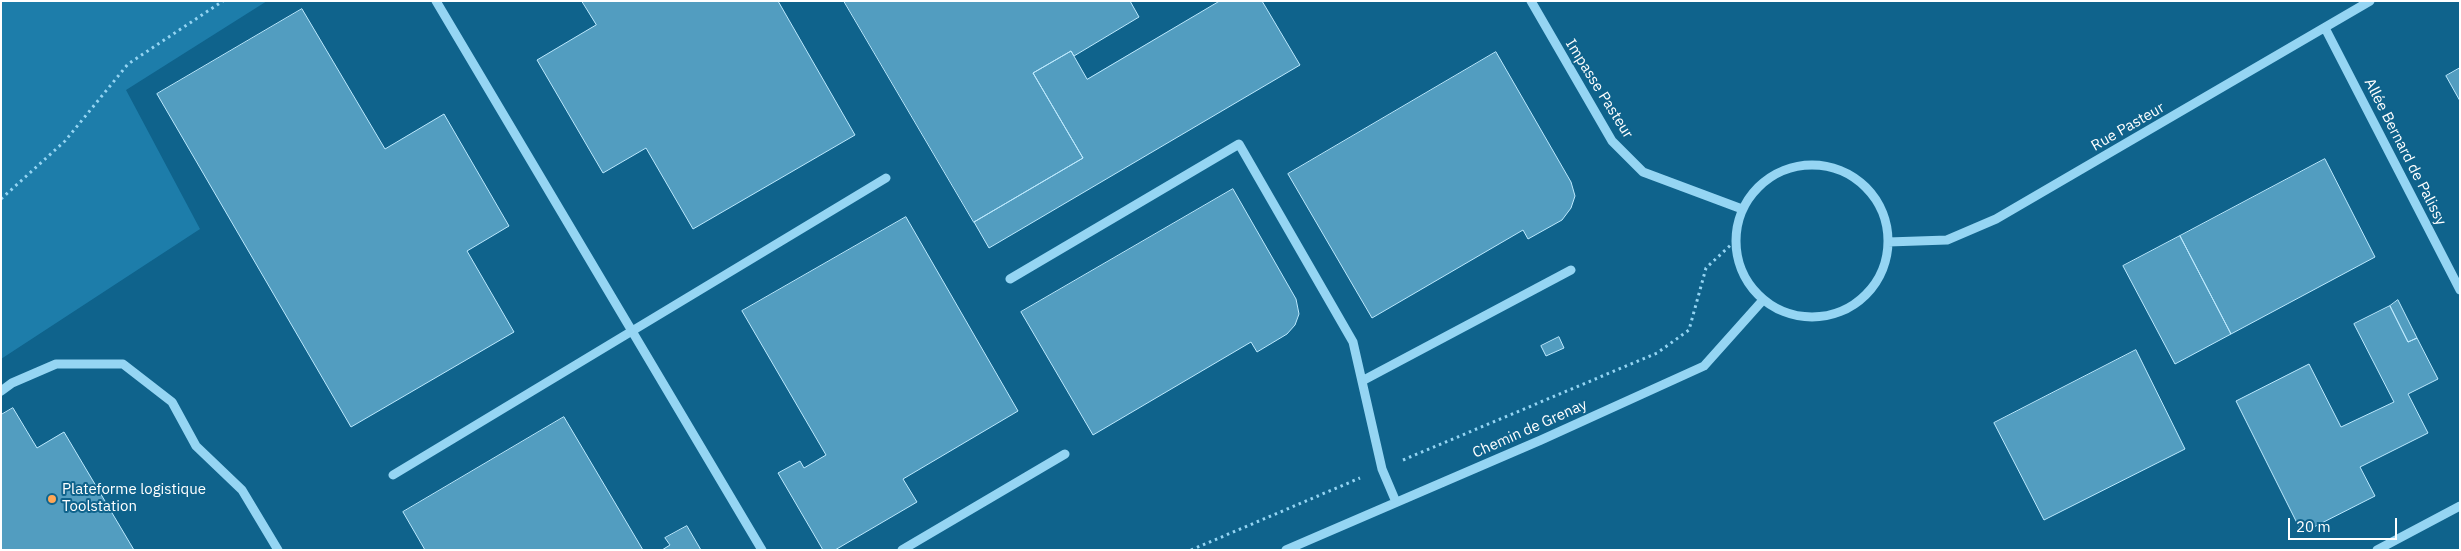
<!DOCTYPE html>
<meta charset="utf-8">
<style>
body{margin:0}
#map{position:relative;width:2461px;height:551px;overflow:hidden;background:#0f638c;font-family:"IBM Plex Sans",sans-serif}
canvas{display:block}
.frame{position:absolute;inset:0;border:2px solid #fff;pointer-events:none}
.scale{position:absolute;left:2288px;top:518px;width:109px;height:22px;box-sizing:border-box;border:2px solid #fff;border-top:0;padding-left:6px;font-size:15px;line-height:18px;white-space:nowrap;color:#fff;-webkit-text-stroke:4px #0f638c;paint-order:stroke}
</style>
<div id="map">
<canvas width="2461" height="551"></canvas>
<div class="frame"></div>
<div class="scale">20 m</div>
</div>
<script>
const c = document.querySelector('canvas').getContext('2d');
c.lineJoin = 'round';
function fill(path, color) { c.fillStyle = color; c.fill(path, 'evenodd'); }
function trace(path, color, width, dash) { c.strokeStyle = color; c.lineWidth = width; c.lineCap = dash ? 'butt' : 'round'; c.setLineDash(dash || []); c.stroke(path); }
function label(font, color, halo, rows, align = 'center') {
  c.font = font + ' "IBM Plex Sans",sans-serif'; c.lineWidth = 4; c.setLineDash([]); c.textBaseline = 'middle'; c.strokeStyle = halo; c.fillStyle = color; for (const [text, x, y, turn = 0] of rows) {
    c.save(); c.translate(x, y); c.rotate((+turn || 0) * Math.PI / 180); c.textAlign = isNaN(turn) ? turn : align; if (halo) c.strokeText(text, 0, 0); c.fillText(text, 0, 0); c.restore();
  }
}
fill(new Path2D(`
 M1,1H267L126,90L200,229L1,359Z`), '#1d7daa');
const building = new Path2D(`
 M582,1H778L855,135L693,229L646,148L603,173L537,60L596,25Z
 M844,1H1130L1139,17L1074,56L1071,51L1033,73L1083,158L974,222Z
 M1220,1H1262L1300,65L989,248L974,222L1083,158L1033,73L1071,51L1087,79Z
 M302,9L385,149L444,114L509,226L467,251L514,332L351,427L157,94Z
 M1496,52L1571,182L1575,196L1571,208L1562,220L1528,239L1523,230L1372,318L1288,174Z
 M2460,68V101L2446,76Z
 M2325,159L2375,257L2231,334L2180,236Z
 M1233,189L1296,299L1299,314L1295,325L1287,334L1257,352L1251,342L1093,435L1021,312Z
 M906,217L1018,411L903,479L917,502L835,550H823L778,473L800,461L804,468L826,455L742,311Z
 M2180,236L2231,334L2175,364L2123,266Z
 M2398,300L2417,338L2408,342L2390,306Z
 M2390,306L2408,342L2417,338L2438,379L2408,394L2428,433L2360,467L2375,496L2302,533L2236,401L2309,364L2341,427L2394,402L2354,324Z
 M1559,337L1564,348L1546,356L1541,346Z
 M2136,350L2185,449L2044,520L1994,423Z
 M13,408L37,448L64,432L134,550H1V415Z
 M564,417L643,550H425L403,512Z
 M687,526L701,550H662L670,545L665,538Z`);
fill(building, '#529dc0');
trace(building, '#bce9fe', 1);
trace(new Path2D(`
 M1,199L65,141L128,64L223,1
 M1403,460L1657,353L1689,330L1706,268L1735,241
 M1191,550L1360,478`), '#95d5f3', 3, [2.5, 4]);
trace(new Path2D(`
 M436,1L762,550
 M1531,1L1612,141L1643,172L1742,209
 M2325,28L2460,290
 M1736 241a76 76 0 1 1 152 0a76 76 0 1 1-152 0Z
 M1888,242L1947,240L1996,219L2370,1
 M1010,279L1239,144L1353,342L1382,469L1396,502
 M1362,381L1571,270
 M1,391L12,383L56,364H123L172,402L196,446L242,490L278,550
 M393,475L886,178
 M902,550L1065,454
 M1286,550L1541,440L1704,366L1763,300
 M2377,550L2460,506`), '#95d5f3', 9);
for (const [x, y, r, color] of [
 [52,499,5,"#ffa757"]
]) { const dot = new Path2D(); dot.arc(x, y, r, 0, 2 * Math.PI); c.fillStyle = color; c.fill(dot); trace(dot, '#0f638c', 2); }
label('15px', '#fff', '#0f638c', [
 ["Impasse Pasteur",1599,89,58],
 ["Rue Pasteur",2128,127,-30],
 ["Allée Bernard de Palissy",2405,152,63],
 ["Chemin de Grenay",1530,429,-24]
]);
label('15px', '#fff', '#0f638c', [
 ["Plateforme logistique",62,490],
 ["Toolstation",62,507]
], 'left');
</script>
